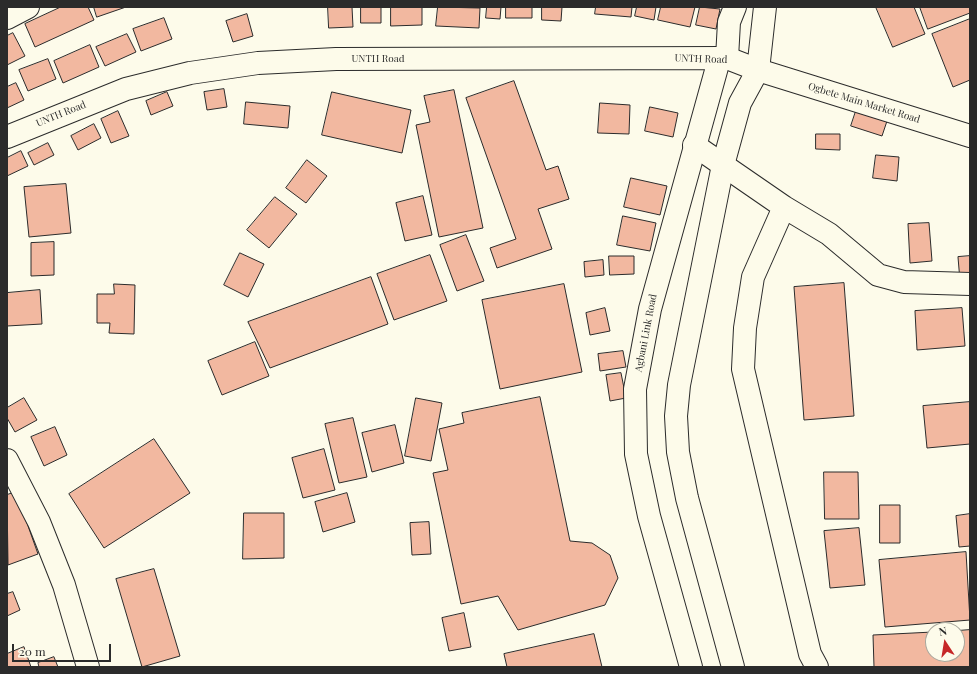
<!DOCTYPE html>
<style>
body{margin:0}
#map{position:relative;width:977px;height:674px;overflow:hidden;background:#fdfbea;font-family:"Playfair Display",serif}
canvas{display:block}
.frame{position:absolute;inset:0;border:8px solid #2b2b2b;pointer-events:none}
.north{position:absolute;left:925px;top:622px;width:40px;height:40px;box-sizing:border-box;background:#fdfbea;border:1px solid #a9a89e;border-radius:50%;rotate:348deg;font-size:11px;font-weight:700;line-height:16px;text-align:center;color:#2b2b2b}
.north::after{content:'';display:block;margin:auto;width:14px;height:18px;background:#c62828;clip-path:polygon(50% 0,100% 100%,50% 72%,0 100%)}
.scale{position:absolute;left:12px;top:644px;width:99px;height:18px;box-sizing:border-box;border:2px solid #2b2b2b;border-top:0;padding-left:5px;font-size:12px;line-height:14px;white-space:nowrap;color:#2b2b2b;-webkit-text-stroke:3px #fdfbea;paint-order:stroke}
</style>
<div id="map">
<canvas width="977" height="674"></canvas>
<div class="frame"></div>
<div class="north">N</div>
<div class="scale">20 m</div>
</div>
<script>
const c = document.querySelector('canvas').getContext('2d');
c.lineJoin = 'round';
function fill(path, color) { c.fillStyle = color; c.fill(path, 'evenodd'); }
function trace(path, color, width, dash) { c.strokeStyle = color; c.lineWidth = width; c.lineCap = dash ? 'butt' : 'round'; c.setLineDash(dash || []); c.stroke(path); }
function label(font, color, halo, rows, align = 'center') {
  c.font = font + ' "Playfair Display",serif'; c.lineWidth = 3; c.setLineDash([]); c.textBaseline = 'middle'; c.strokeStyle = halo; c.fillStyle = color; for (const [text, x, y, turn = 0] of rows) {
    c.save(); c.translate(x, y); c.rotate((+turn || 0) * Math.PI / 180); c.textAlign = isNaN(turn) ? turn : align; if (halo) c.strokeText(text, 0, 0); c.fillText(text, 0, 0); c.restore();
  }
}
const building = new Path2D(`
 M61,7H88L94,20L35,47L25,24Z
 M94,7H126L97,17Z
 M328,7H352L353,27L329,28Z
 M361,7H381V23H361Z
 M391,7H422V25L391,26Z
 M438,7L480,8L479,28L436,26Z
 M487,7H501L500,19L486,18Z
 M506,7H532V18H506Z
 M542,7H562L561,21L542,20Z
 M596,7H632L631,17L595,14Z
 M637,7H656L654,20L635,16Z
 M661,7H695L690,27L658,20Z
 M700,7L720,9L716,29L696,25Z
 M876,7H914L925,34L893,47Z
 M920,7H970V13L928,29Z
 M247,14L253,36L233,42L226,21Z
 M164,18L172,39L141,51L133,29Z
 M970,19V80L953,87L932,34Z
 M13,33L25,56L7,65V36Z
 M127,34L136,52L105,66L96,47Z
 M90,45L99,67L63,83L54,61Z
 M48,59L56,79L28,91L19,70Z
 M514,81L546,170L558,166L569,199L538,209L552,249L497,268L490,248L516,239L466,98Z
 M16,83L24,100L7,108V87Z
 M224,89L227,107L207,110L204,92Z
 M454,90L483,228L439,237L416,125L430,122L424,96Z
 M167,92L173,106L151,115L146,101Z
 M332,92L411,110L402,153L322,135Z
 M246,102L290,106L288,128L244,124Z
 M600,103L630,105L629,134L598,133Z
 M858,105L889,115L882,136L851,126Z
 M650,107L678,113L673,137L645,131Z
 M118,111L129,136L111,143L101,119Z
 M94,124L101,138L78,150L71,136Z
 M816,134H840V150L816,149Z
 M48,143L54,155L34,165L28,153Z
 M21,151L28,166L7,176V158Z
 M876,155L899,157L897,181L873,178Z
 M307,160L327,176L306,203L286,188Z
 M631,178L667,186L660,215L624,207Z
 M66,184L71,233L29,237L24,187Z
 M423,196L432,235L405,241L396,203Z
 M275,197L297,214L269,248L247,230Z
 M623,216L656,223L650,251L617,245Z
 M929,223L932,261L910,263L908,224Z
 M466,235L484,281L457,291L440,245Z
 M54,242V275L31,276V243Z
 M240,253L264,264L248,297L224,285Z
 M430,255L447,301L394,320L377,274Z
 M609,256H634V274L610,275Z
 M970,256V280L960,281L958,257Z
 M603,260L604,275L585,277L584,262Z
 M371,277L388,324L270,368L248,322Z
 M844,283L854,416L804,420L794,287Z
 M114,284L135,285L134,334L109,333L110,323H97V294H114Z
 M564,284L582,372L500,389L482,300Z
 M40,290L42,324L7,326V293Z
 M605,308L610,331L590,335L586,313Z
 M962,308L965,346L917,350L915,311Z
 M255,342L269,376L222,395L208,361Z
 M623,351L626,367L600,371L598,354Z
 M621,373L626,398L610,401L606,375Z
 M540,397L570,541L592,543L610,555L618,578L605,605L518,630L498,596L461,604L433,473L448,470L439,429L464,423L462,413Z
 M24,398L37,420L15,432L7,418V408Z
 M416,398L442,403L431,461L405,456Z
 M970,402V444L927,448L923,406Z
 M353,418L367,477L339,483L325,424Z
 M395,425L404,463L372,472L362,433Z
 M55,427L67,455L44,466L31,437Z
 M154,439L190,493L104,548L69,494Z
 M324,449L335,490L303,498L292,458Z
 M824,472H858L859,519H825Z
 M16,492L38,554L8,565L7,495Z
 M347,493L355,522L323,532L315,502Z
 M880,505H900V543H880Z
 M244,513H284V558L243,559Z
 M970,514V546L959,547L956,516Z
 M429,522L431,554L412,555L410,523Z
 M859,528L865,585L830,588L824,531Z
 M966,552L970,620L885,627L879,560Z
 M154,569L180,656L142,667L116,579Z
 M13,592L20,610L7,616V594Z
 M464,613L471,647L449,651L442,618Z
 M970,630V667H874L873,635L933,632V654H957V631Z
 M594,634L602,667H507L504,654Z
 M24,647L31,667H7V654Z
 M54,657L58,667H39L38,663Z`);
fill(building, '#f2b8a0');
trace(building, '#2b2b2b', 1);
const street = new Path2D(`
 M7,18L28,7
 M7,137L126,89L190,73L258,63L336,59L727,58L758,70
 M694,145L784,207L829,234L878,275L904,282L970,284
 M784,207L753,277L745,328L743,369L810,654L817,667
 M7,460L39,522L64,585L88,667`);
const secondary = new Path2D(`
 M758,70L970,136`);
const primary = new Path2D(`
 M691,667L649,516L636,454L635,389L650,309L719,60L727,58L729,22L735,7
 M733,667L687,498L678,452L676,416L679,385L723,165L740,103L758,70L765,7`);
trace(street, '#2b2b2b', 24);
trace(secondary, '#2b2b2b', 24);
trace(primary, '#2b2b2b', 24);
trace(street, '#fdfbea', 22);
trace(secondary, '#fdfbea', 22);
trace(primary, '#fdfbea', 22);
label('10px', '#2b2b2b', '#fdfbea', [
 ["UNTH Road",378,59],
 ["UNTH Road",701,59,2],
 ["Ogbete Main Market Road",864,103,17],
 ["UNTH Road",61,114,-22],
 ["Agbani Link Road",646,333,-79]
]);
</script>
